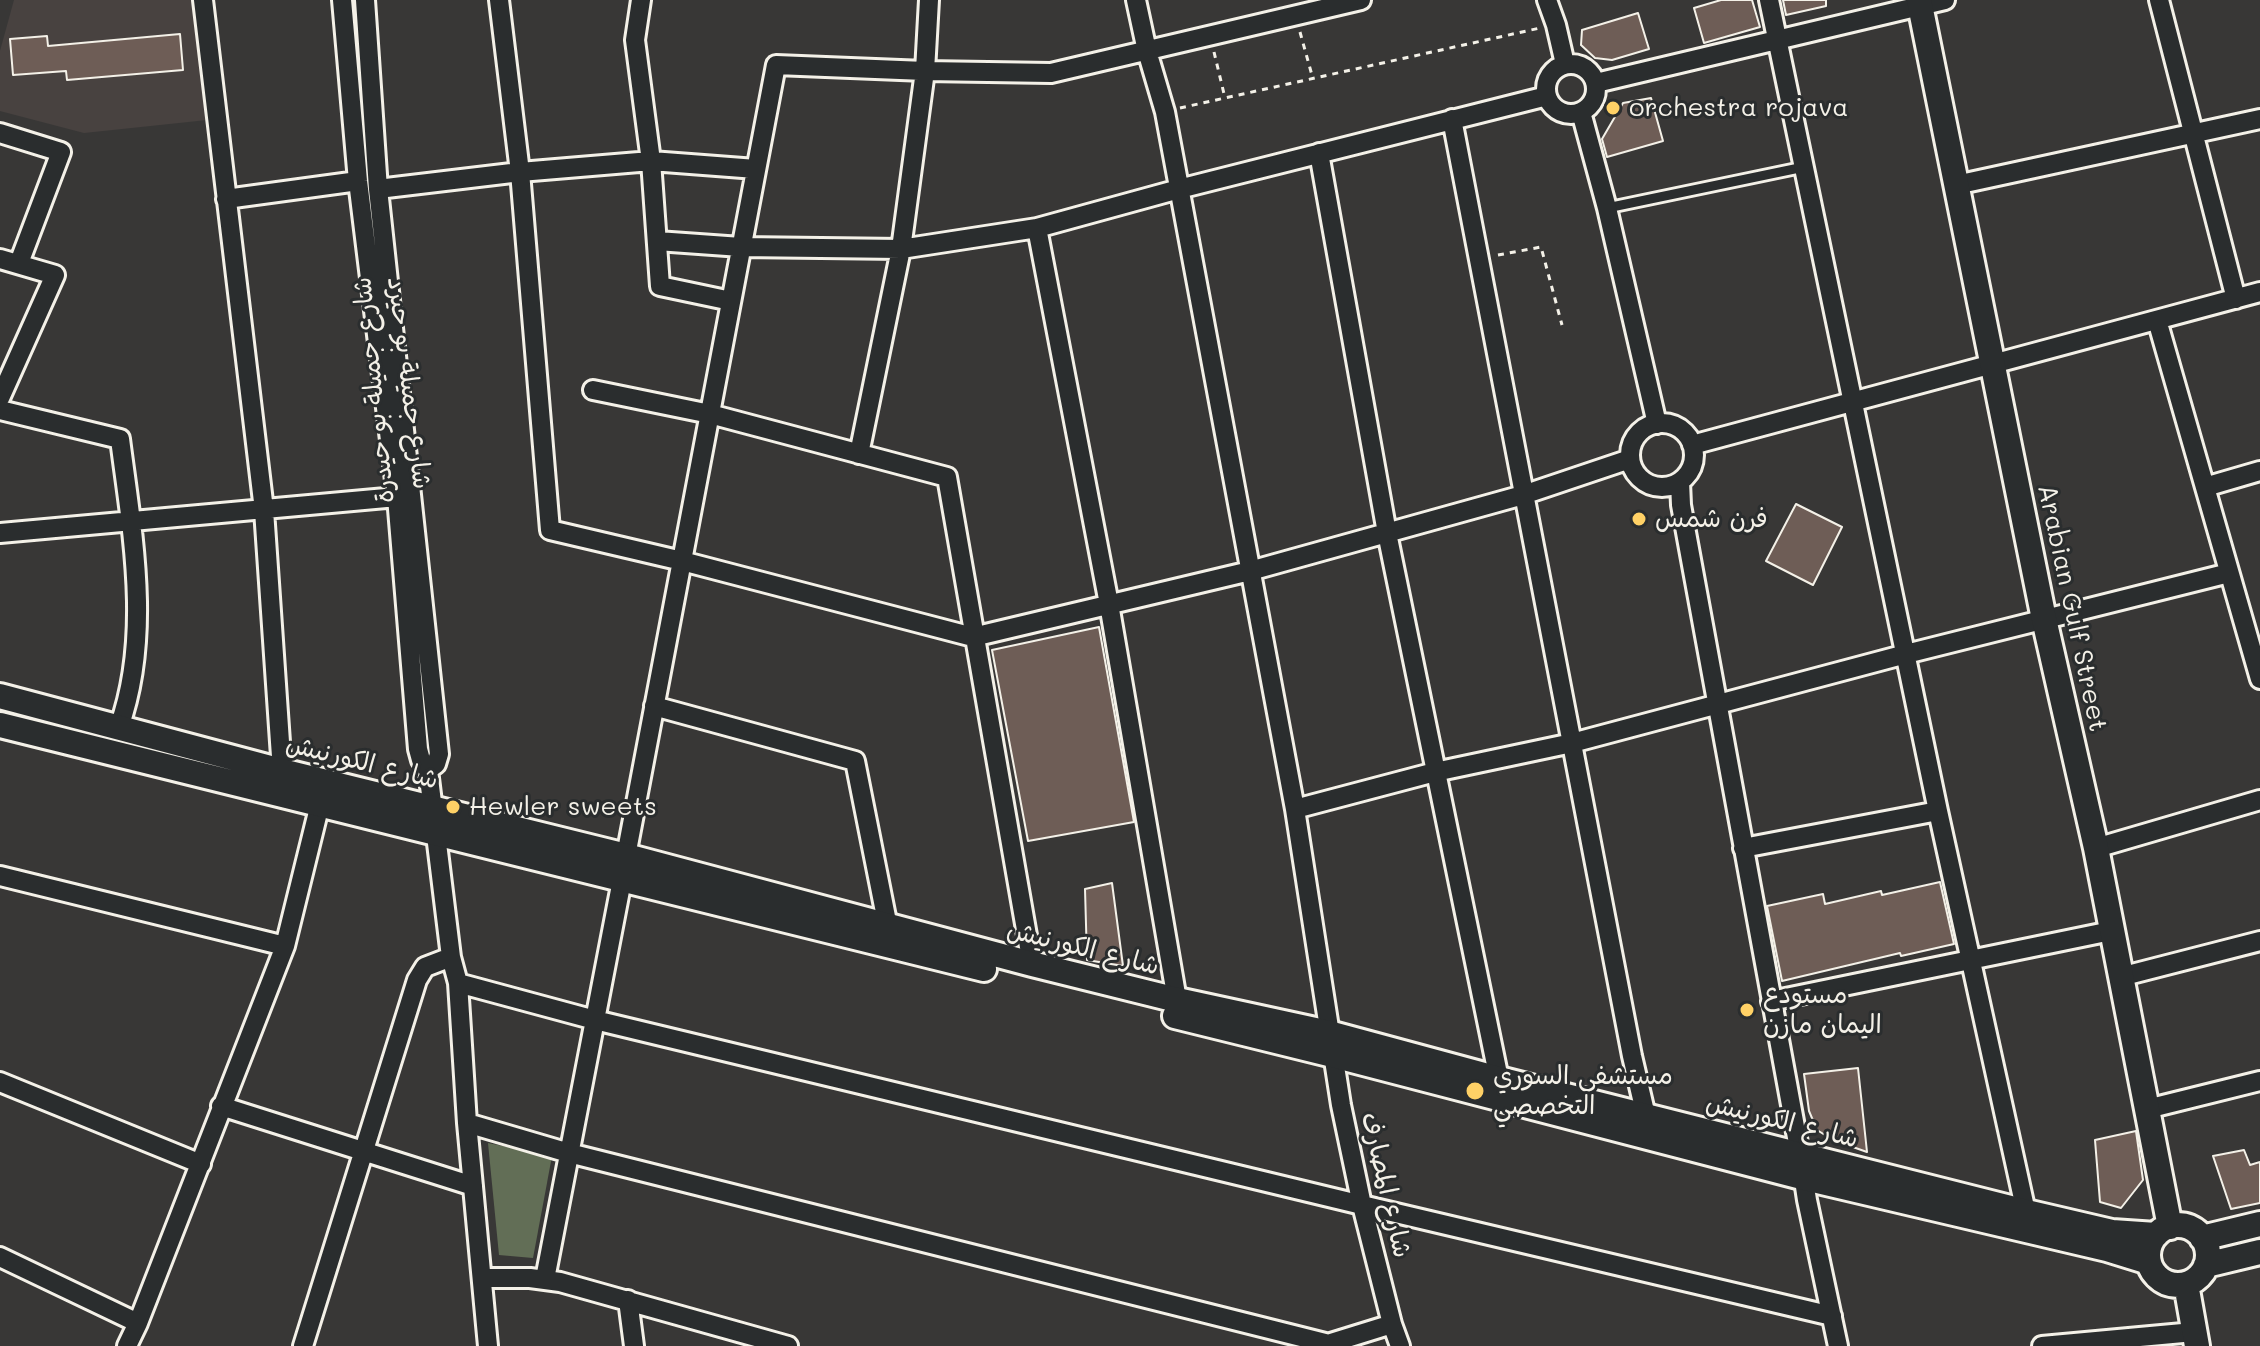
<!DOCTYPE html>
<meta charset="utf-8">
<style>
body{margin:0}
canvas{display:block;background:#383736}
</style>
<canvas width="2260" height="1346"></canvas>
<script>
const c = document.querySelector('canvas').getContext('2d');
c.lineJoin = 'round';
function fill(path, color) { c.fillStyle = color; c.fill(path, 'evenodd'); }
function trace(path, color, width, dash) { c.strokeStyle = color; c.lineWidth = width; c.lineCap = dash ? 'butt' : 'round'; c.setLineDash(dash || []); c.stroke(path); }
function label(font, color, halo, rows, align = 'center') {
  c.font = font + ' Mali,"Playpen Sans Arabic",sans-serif'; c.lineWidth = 6; c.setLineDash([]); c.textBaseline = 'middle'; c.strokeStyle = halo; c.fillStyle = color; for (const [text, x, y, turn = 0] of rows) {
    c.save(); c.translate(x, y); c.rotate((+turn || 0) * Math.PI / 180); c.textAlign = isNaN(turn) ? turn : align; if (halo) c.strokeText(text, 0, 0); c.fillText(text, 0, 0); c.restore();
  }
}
fill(new Path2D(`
 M14,0H192L207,120L84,133L0,111V51Z`), '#484240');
fill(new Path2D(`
 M488,1143L552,1156L533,1258L499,1255Z`), '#626e56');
const building = new Path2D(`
 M1721,0H1752L1760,27L1704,43L1694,8Z
 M1783,0H1826V6L1786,15Z
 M1638,13L1649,49L1612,60L1595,58L1581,45L1582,30Z
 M180,34L183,70L67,80L66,71L13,75L10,39L47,36L48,46Z
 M1651,98L1663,141L1607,157L1602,139L1623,103Z
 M1796,504L1842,527L1813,585L1766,561Z
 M1099,627L1134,822L1028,841L992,650Z
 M1940,882L1954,944L1901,956L1900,953L1782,981L1767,906L1823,894L1825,904L1881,891L1882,895Z
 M1112,883L1123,966L1087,960L1085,889Z
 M1858,1068L1867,1152L1833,1140L1817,1130L1809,1111L1804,1074Z
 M2136,1131L2143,1180L2121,1208L2100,1202L2095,1140Z
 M2244,1150L2250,1165L2260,1162V1203L2231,1209L2213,1156Z`);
fill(building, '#6e5d56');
trace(building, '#f4f1e8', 2);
const lane = new Path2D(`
 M1607,208L1804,167`);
const street = new Path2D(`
 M203,0L264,510L282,771
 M342,0L358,181L397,497L418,749L421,760L428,770L451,957L458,983L467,1123L488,1346
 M365,0L378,189L439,754L436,764L428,770
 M499,0L520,172L550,530L682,561L973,637L1250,571L1523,495L1630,459
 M641,0L635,40L651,161L660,286L731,301
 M1136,0L1147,51L1165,112L1295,809L1341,1105L1362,1205L1392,1324L1400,1346
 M1547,0L1556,25L1565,64
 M1769,0L1938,811L2026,1212
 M2159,0L2236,299
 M1546 89a25 25 0 1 1 50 0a25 25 0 1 1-50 0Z
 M1596,83L1945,0
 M1581,112L1607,208L1657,424
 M1452,119L1632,1056L1646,1116
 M0,133L61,152L19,263
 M1319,153L1387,533L1499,1079
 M1956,185L2260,119
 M378,189L520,172L651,161L756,169
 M226,199L358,181
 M1037,228L1109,604L1177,1000
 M657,241L741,247L901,249L1037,228L1179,189L1547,96
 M0,259L55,275L0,398
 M2157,320L2260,679
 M593,390L710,414L947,477L1032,964
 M0,410L120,439C132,532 152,635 119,727
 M1630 455a32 32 0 1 1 64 0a32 32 0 1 1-64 0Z
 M1692,445L2260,292
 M859,454L901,249L925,71L929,0
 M1680,482L1681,505L1800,1154L1807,1200L1838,1346
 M2205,487L2260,471
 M0,533L397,497
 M654,706L855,761L888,927
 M1295,809L1435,772L1572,743L1906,654L2229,573
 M1743,848L1938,811
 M2096,848L2260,800
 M626,856L776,65L925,71L1051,73L1361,0
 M0,876L285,946
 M2120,977L2260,941
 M458,983L595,1020L1362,1205L1832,1316
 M1771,1001L2111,931
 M0,1082L201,1164
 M221,1106L473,1186
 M2147,1109L2260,1081
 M467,1123L569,1153L1329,1344
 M0,1257L138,1323
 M482,1278H530L560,1282L788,1346
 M545,1279L622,880
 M628,1300L634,1346
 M127,1346L138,1323L285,946L320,804
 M303,1346L417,980L425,967L451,957
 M1321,1346L1392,1324
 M2042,1346L2194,1332`);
const secondary = new Path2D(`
 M1919,0L2044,619L2096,848L2170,1227
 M0,696L282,771L626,856L1032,964L1177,1000L1329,1033L1499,1079L2026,1212L2112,1232L2156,1235
 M0,725L984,969
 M1175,1016L1333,1055L1805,1178L2107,1249L2149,1262
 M2148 1255a30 30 0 1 1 60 0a30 30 0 1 1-60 0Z
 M2202,1238L2260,1224
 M2206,1265L2260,1252
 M2186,1284L2197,1346`);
trace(lane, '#f4f1e8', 15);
trace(street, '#f4f1e8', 24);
trace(secondary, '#f4f1e8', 30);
trace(new Path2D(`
 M1300,32L1313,79
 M1214,52L1225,98
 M1180,108L1540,28
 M1498,255L1541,247L1562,325`), '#f4f1e8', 3, [6, 6]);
trace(lane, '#2a2d2e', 9);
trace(street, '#2a2d2e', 18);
trace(secondary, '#2a2d2e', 24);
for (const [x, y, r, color] of [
 [1613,108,8,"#ffd166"],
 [1639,519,8,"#ffd166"],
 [453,807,8,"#ffd166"],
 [1747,1010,8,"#ffd166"],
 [1475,1091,10,"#ffd166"]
]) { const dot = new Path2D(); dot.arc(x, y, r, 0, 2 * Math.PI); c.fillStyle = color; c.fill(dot); trace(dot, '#2a2d2e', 3); }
label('26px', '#f4f1e8', '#2a2d2e', [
 ["orchestra rojava",1629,108],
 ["فرن شمس",1655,519],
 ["Hewler sweets",469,807],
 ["مستودع",1763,995],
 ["اليمان مازن",1763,1025],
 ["مستشفى السوري",1493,1076],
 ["التخصصي",1493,1106]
], 'left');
label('26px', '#f4f1e8', '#2a2d2e', [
 ["شارع جميلة بو حيرد",409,383,83],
 ["شارع جميلة بو حيدرة",374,390,-96],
 ["Arabian Gulf Street",2072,608,78],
 ["شارع الكورنيش",362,762,14],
 ["شارع الكورنيش",1083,948,14],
 ["شارع الكورنيش",1782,1121,14],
 ["شارع المصارف",1386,1185,77]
]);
</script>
